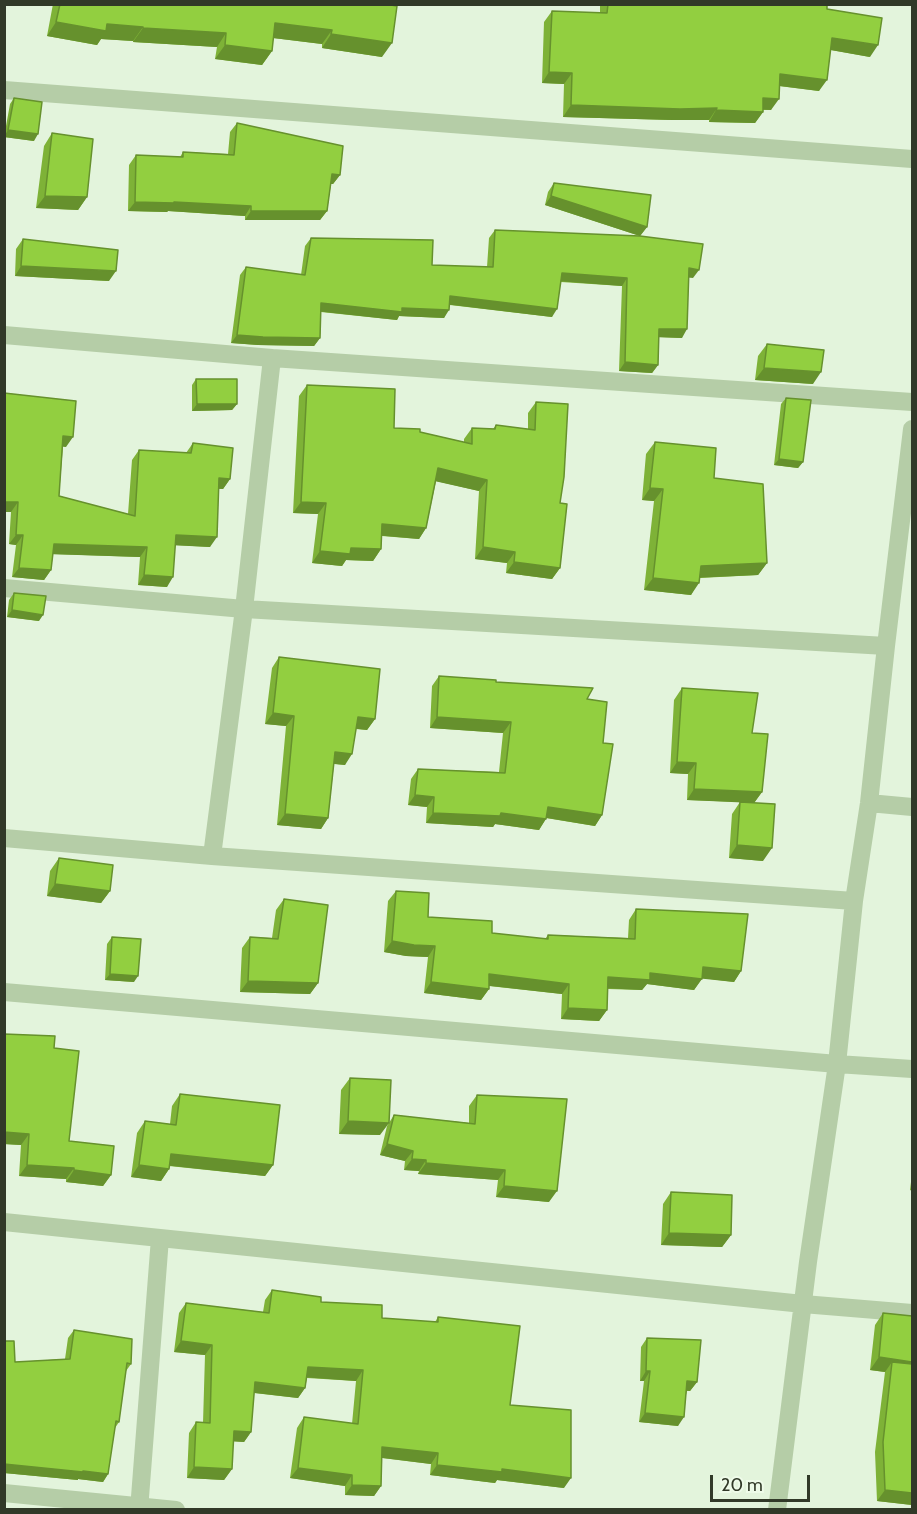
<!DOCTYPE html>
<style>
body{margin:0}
#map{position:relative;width:917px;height:1514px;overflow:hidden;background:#e3f4dc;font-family:Cabin,sans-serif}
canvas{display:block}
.frame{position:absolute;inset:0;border:6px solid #313928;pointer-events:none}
.scale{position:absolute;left:710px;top:1475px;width:100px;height:27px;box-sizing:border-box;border:3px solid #313928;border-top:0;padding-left:8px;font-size:18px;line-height:21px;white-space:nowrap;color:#313928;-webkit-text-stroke:4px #eefbe9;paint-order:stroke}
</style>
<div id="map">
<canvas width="917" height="1514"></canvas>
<div class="frame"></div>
<div class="scale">20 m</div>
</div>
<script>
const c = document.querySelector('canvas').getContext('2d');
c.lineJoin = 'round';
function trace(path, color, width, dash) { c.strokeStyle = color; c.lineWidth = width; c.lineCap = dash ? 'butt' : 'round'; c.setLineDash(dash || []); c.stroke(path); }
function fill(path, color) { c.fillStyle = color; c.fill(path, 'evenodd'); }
trace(new Path2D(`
 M4,90L912,159
 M4,335L272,358L912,402
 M4,588L244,609L886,646
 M869,803L912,807
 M4,838L212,856L854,901
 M212,856L244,609L272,358
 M4,992L837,1064L912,1069
 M4,1222L803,1304L912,1313
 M4,1493L176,1510
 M139,1510L160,1238
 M777,1510L808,1262L837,1064L854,901L869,803L886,646L912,429`), '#b5cda7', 18);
fill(new Path2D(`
 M53,4H384L382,57L322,48V44L273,38L272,51L262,65L215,59L217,47L133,42V41L101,39L97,45L47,36Z
 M600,4H827V9L870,57L831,50L819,91L779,86L771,110H763V112L755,123L709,122V120H672L563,117L564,84L542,83L544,22L552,11L600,13Z
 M14,98L34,141L4,137L10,104Z
 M237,123L340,175L333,184H331L327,211L320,220H245V216L168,211L167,212L128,211L129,165L136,155L180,157L183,152L228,154L230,132Z
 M52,133L87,197L78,210L36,208L44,146Z
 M554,183L647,227L640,236L545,205L548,192Z
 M495,230L693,278L688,277L682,338L659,337L658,365L652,373L619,371L622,286L561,282L552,317L450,305L444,318L399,316L397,320L321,312L320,338L314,346L258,345L231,343L240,275L246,267L301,275L305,246L311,238L432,265L487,267L489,238Z
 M23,239L109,281L15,276L16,249Z
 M767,344L813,384L755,380L758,356Z
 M196,379L237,404L232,410L192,411V385Z
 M307,385L394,428L420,432L464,442V439L472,428L493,429L496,425L528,429V413L536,402L560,503V568L552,579L506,573L507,563L475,559L479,491L436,481L426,528L419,539L382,536L381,549L373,561L346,560L342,566L312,563L318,514L293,513L299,396Z
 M4,393L66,447L63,446L59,496L128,514L132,460L139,450L186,453L193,443L230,479L223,489H219L210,547L175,545L167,587L138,585L140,557L53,554L51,570L44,580L12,577L16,545L9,544L11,512Z
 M786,398L803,462L798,468L774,465L781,404Z
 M655,442L714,478L767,563L758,575L700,578L691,595L644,590L654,501L642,500L646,454Z
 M14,593L39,621L7,617L9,600Z
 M279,657L375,719L367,730L356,729L345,765L334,764L328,818L321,829L277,825L286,726L265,724L272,668Z
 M439,676L496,682L587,699L603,743L602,815L595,826L546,818L539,830L495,824L493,827L426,823L427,807L408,805L411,779L418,769L499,772L503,733L430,728L432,686Z
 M682,688L752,733L762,792L754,803L763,861L729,858L732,814L740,802L687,800L688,774L670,773L674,700Z
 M59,858L110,891L101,903L47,896L50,871Z
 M396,891L428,917L492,933L545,939L548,935L628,938L629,920L636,909L741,971L734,982L702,978L694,990L647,984L642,990L608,989L607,1010L599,1021L561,1019L562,994L489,986V989L481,1000L424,993L428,957L406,956L384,952L388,901Z
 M284,899L318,983L310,994L240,992L242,948L250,937L272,938L276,910Z
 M112,937L134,982L105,980L107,944Z
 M4,1034L54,1048L69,1141L111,1175L103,1186L66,1182V1179L19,1176L21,1145L4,1144Z
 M350,1078L380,1135L339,1134L341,1090Z
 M180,1094L273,1165L265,1176L169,1166V1169L161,1181L131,1177L137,1133L145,1121L170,1124L172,1106Z
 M477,1095L549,1202L496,1197L498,1180L418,1174L419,1171L404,1170L405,1161L380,1155L387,1126L394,1115L469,1123V1106Z
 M912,1174V1191L910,1190Z
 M671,1192L731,1235L722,1247L661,1245L663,1204Z
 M272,1290L382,1318L435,1322L438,1317L510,1405L564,1488L497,1480L495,1483L430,1475L431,1464L382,1458L381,1486L374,1496L345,1495V1486L290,1478L297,1428L304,1417L352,1424L356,1381L307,1378L305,1388L298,1398L254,1393L251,1432L244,1442L233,1441L232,1469L224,1480L187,1478L189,1433L196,1422L203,1423L205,1355L174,1352L179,1313L186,1303L263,1312L265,1300Z
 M883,1313L912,1316V1505L877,1501L875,1452L885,1372L870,1370L875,1325Z
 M74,1330L131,1364L126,1371L119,1422L115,1428L108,1474L103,1482L78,1479V1480L4,1473V1341L15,1362L65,1359L68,1338Z
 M647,1338L697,1382L690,1391H687L678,1426L639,1422L644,1381H640L641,1347Z`), '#7eb237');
fill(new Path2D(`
 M56,22L107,24L143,27L133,41L101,39L97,45L47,36Z
 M275,23L332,30L322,44L265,37Z
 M143,28L226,33L217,47L133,42Z
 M331,34L392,43L382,57L322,48Z
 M832,38L878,45L870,57L825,49Z
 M225,45L272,51L262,65L215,59Z
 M549,72L572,73L564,84L542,83Z
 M780,74L827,80L819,91L772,85Z
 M763,98L779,99L771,110L755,109Z
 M571,105L717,108L709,120H672L563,117Z
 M716,110L763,112L755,123L709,122Z
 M8,130L38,134L34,141L4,137Z
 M332,174L340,175L333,184H326Z
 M45,196L87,197L78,210L36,208Z
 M551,196L647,227L640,236L545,205Z
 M135,202H174L251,206L245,216L168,211L167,212L128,211Z
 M251,211H327L320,220H245Z
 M21,266L116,271L109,281L15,276Z
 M689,268L699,270L693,278L683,277Z
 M562,273L627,278L622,286L557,281Z
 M450,296L557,309L552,317L444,304Z
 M321,303L449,310L444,318L399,316L397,320L315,311Z
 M659,329H687L682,338L653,337Z
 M237,335L320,338L314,346L258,345L231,343Z
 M625,362L658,365L652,373L619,371Z
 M764,368L821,372L813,384L755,380Z
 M197,404H237L232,410L192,411Z
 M63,436L73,437L66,447L56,446Z
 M779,459L803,462L798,468L774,465Z
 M438,468L487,480L479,491L430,480Z
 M219,478L230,479L223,489L212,488Z
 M650,488L663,489L654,501L642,500Z
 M4,502H18L11,512H4Z
 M301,502L326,503L318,514L293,513Z
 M382,524L426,528L419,539L374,535Z
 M16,535H23L16,545L9,544Z
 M176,535L217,537L210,547L169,545Z
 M54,544L147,547L140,557L47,554Z
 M483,547L515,552L507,563L475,559Z
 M351,548L381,549L373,561L346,560L342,566L312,563L320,551Z
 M514,562L560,568L552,579L506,573Z
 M767,563L758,575L692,578L701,566Z
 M19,568L51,570L44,580L12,577Z
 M144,575L173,577L167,587L138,585Z
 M653,578L699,583L691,595L644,590Z
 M12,610L43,615L39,621L7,617Z
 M273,713L294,716L286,726L265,724Z
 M358,717L375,719L367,730L350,728Z
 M437,717L511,722L503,733L430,728Z
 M335,752L352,754L345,765L327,763Z
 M677,762L696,763L688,774L670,773Z
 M694,789L762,792L754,803L687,800Z
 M415,795L434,797L427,807L408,805Z
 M548,807L602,815L595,826L541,817Z
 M433,813H501L546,819L539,830L495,824L493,827L426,823Z
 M285,814L328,818L321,829L277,825Z
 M737,845L772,848L763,861L729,858Z
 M55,884L110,891L101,903L47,896Z
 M392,941L435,946L428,957L406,956L384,952Z
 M703,967L741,971L734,982L696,978Z
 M650,973L702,979L694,990L647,984L642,990L601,988L608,977Z
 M110,974L138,976L134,982L105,980Z
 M489,974L569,984L562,994L482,985Z
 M248,981L318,983L310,994L240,992Z
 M431,982L489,989L481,1000L424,993Z
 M568,1008L607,1010L599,1021L561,1019Z
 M348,1121L389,1123L380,1135L339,1134Z
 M4,1132L29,1134L21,1145L4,1144Z
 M387,1144L413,1151L405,1161L380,1155Z
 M171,1154L273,1165L265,1176L163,1165Z
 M412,1159L426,1160L419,1171L404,1170Z
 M426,1163L505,1170L498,1180L418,1174Z
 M27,1165L74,1168L66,1179L19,1176Z
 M139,1165L169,1169L161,1181L131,1177Z
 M74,1170L111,1175L103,1186L66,1182Z
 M504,1186L557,1191L549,1202L496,1197Z
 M669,1233L731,1235L722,1247L661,1245Z
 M181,1341L212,1345L205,1355L174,1352Z
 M879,1357L912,1362V1370L892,1362L885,1372L870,1370Z
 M308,1367L363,1370L356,1381L301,1377Z
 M646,1371H650L644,1381H640Z
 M687,1381L697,1382L690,1391L681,1390Z
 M255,1382L305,1388L298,1398L247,1392Z
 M645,1413L684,1417L678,1426L639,1422Z
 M234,1431L251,1432L244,1442L226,1441Z
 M382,1447L438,1453L431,1464L375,1457Z
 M4,1464L83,1471L108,1474L103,1482L78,1479V1480L4,1473Z
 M437,1465L502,1469L571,1478L564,1488L497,1480L495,1483L430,1475Z
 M194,1467L232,1469L224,1480L187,1478Z
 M298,1468L352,1475L345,1486L290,1478Z
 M352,1485L381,1486L374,1496L345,1495Z
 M885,1490L912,1493V1505L877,1501Z`), '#66912d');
const building = new Path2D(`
 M60,4H384L397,6L392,43L331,34L332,30L275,23L272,51L225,45L226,33L143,28V27L107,24L106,31L56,22Z
 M608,4H827V9L882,18L878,45L832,38L827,80L780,74L779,99L763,98V112L716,110L717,108L680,109L571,105L572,73L549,72L552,11L607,13Z
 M14,98L42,102L38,134L8,130Z
 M237,123L343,146L340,175L332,174L327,211H251V206L174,202V203L135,202L136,155L183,157V152L234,155Z
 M52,133L93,139L87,197L45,196Z
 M554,183L651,195L647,227L551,196Z
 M495,230L640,236L703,244L699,270L689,268L687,329H659L658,365L625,362L627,278L562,273L557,309L450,296L449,310L402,308V312L321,303L320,338L263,337L237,335L246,267L305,275L311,238L433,240L432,265L493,267Z
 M23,239L118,250L116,271L21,266Z
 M767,344L824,350L821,372L764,368Z
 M196,379H237V404H197Z
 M307,385L395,389L394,428L420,429V432L472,444V428L495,429L496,425L535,430L536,402L568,404L564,477L560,503L567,504L560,568L514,562L515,552L483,547L487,480L438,468L426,528L382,524L381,549L351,548L350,554L320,551L326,503L301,502Z
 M4,393L76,401L73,437L63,436L59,496L135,516L139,450L191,453L193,443L233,448L230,479L219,478L217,537L176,535L173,577L144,575L147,547L54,544L51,570L19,568L23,535H16L18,502H4Z
 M786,398L811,400L803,462L779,459Z
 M655,442L716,448L714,478L763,484L767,563L701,566L699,583L653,578L663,489L650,488Z
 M14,593L46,596L43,615L12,610Z
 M279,657L380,669L375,719L358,717L352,754L335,752L328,818L285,814L294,716L273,713Z
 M439,676L496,680V682L593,688L587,699L607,702L603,743L613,744L602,815L548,807L546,819L501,813L500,816L433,813L434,797L415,795L418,769L505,773L511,722L437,717Z
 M682,688L758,693L752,733L768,734L762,792L694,789L696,763L677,762Z
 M740,802L775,804L772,848L737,845Z
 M59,858L113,865L110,891L55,884Z
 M396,891L429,893L428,917L492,921V933L548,939V935L635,939L636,909L748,914L741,971L703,967L702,979L650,973V980L608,977L607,1010L568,1008L569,984L489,974V989L431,982L435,946L414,945L392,941Z
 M284,899L328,905L318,983L248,981L250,937L278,939Z
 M112,937L141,939L138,976L110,974Z
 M4,1034L55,1036L54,1048L79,1051L69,1141L114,1146L111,1175L74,1170V1168L27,1165L29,1134L4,1132Z
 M350,1078L391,1080L389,1123L348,1121Z
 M180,1094L280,1105L273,1165L171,1154L169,1169L139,1165L145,1121L176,1125Z
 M477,1095L567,1099L557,1191L504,1186L505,1170L426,1163V1160L412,1159L413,1151L387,1144L394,1115L475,1124Z
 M671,1192L732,1195L731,1235L669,1233Z
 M272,1290L321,1297V1302L382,1305V1318L438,1322V1317L520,1326L510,1405L571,1410V1478L502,1469V1472L437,1465L438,1453L382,1447L381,1486L352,1485V1475L298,1468L304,1417L358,1424L363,1370L308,1367L305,1388L255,1382L251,1432L234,1431L232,1469L194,1467L196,1422L210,1423L212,1345L181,1341L186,1303L269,1313Z
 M883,1313L912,1316V1362L879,1357Z
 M74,1330L132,1339L131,1364L127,1363L119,1422L116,1421L108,1474L83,1471V1472L4,1464V1341H14L15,1362L70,1359Z
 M647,1338L701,1340L697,1382L687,1381L684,1417L645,1413L650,1371H646Z
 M892,1362L912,1364V1493L885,1490L883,1442Z`);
fill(building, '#92cf40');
trace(building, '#66912d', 1.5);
</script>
